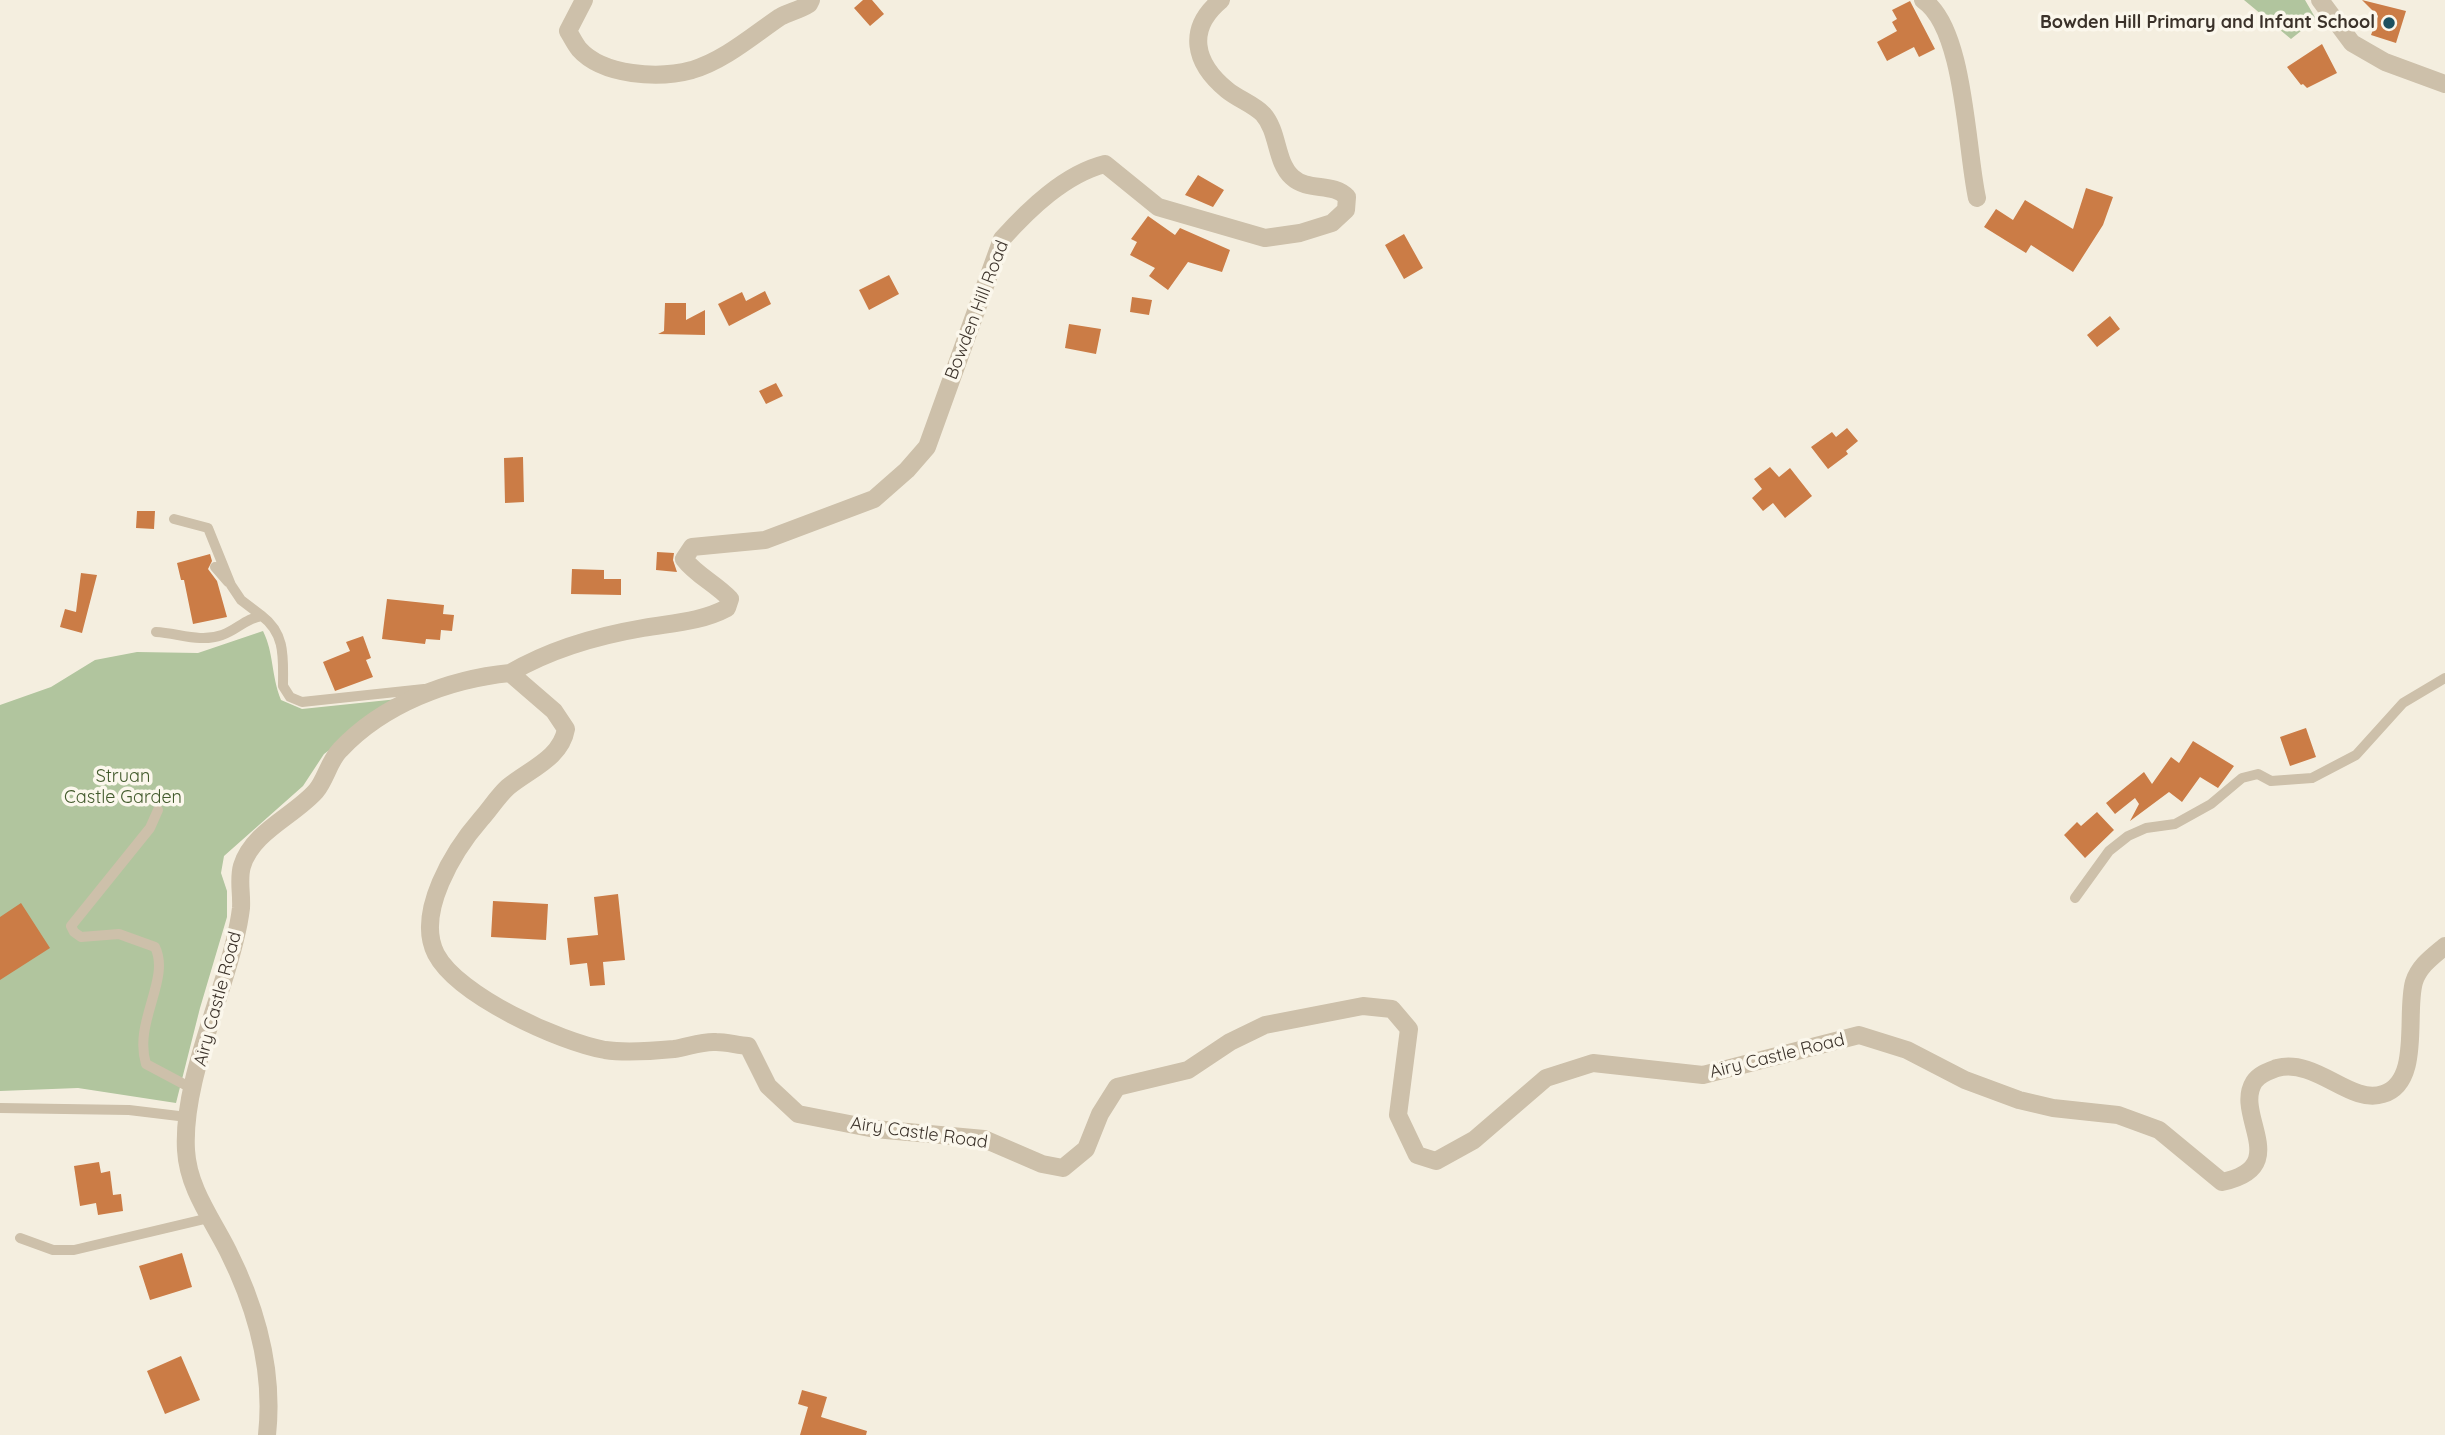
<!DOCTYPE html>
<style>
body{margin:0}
canvas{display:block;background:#f4eedf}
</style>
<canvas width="2445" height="1435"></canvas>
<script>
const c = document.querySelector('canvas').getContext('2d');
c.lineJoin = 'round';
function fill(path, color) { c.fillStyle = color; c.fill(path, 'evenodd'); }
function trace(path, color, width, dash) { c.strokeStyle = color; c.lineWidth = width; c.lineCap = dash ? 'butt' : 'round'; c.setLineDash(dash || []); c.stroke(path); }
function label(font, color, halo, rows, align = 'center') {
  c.font = font + ' Quicksand,sans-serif'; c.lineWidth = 7; c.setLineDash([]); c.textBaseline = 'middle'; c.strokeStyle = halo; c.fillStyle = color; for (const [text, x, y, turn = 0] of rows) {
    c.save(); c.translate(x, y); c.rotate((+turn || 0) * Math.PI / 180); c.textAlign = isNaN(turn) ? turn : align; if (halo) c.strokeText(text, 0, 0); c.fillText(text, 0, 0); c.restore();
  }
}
fill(new Path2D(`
 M2244,0H2305L2316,19L2291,39Z
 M263,631C274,653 271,675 281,700L302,709L398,699L324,754L303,786L224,856L221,873L227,891V917L200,1008L176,1103L78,1088L0,1091V705L51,687L95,660L137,652L198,653Z`), '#b1c59e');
fill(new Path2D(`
 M863,0H872L884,14L870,26L854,8Z
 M2362,0L2406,11L2396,43L2371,35L2378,16Z
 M1910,1L1935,49L1919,57L1914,47L1887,61L1877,42L1897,31L1892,22L1897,19L1892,10Z
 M2322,44L2337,73L2307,88L2303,84L2301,85L2287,67Z
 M1198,175L1224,190L1213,207L1185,195Z
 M2086,188L2113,197L2103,225L2073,272L2031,245L2026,253L1984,227L1996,209L2013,220L2025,200L2073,229Z
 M1148,216L1175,235L1180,228L1230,250L1222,272L1188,262L1168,290L1149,276L1155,268L1130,255L1137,242L1131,239Z
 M1404,234L1423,268L1404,279L1385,245Z
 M889,275L899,294L869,310L859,290Z
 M765,291L771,304L729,326L718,304L742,292L746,301Z
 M1132,297L1152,300L1149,315L1130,312Z
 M665,303H686V320L705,310V335L658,334L664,331Z
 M2110,316L2120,329L2097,347L2087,335Z
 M1069,324L1101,329L1096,354L1065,348Z
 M776,383L783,396L766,404L759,391Z
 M1847,428L1858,441L1846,451L1848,454L1828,469L1811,447L1832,432L1836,437Z
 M523,457L524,502L505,503L504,458Z
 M1770,467L1779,477L1790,468L1812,496L1785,518L1773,503L1763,511L1752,498L1762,489L1754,479Z
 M137,511H155L154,529L136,528Z
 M657,552L674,553L673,560L677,572L656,570Z
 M210,554L212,561L208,569L217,581L227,617L193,624L184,580H181L177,563Z
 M572,569L604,570V579H621V595L571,594Z
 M81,573L97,575L82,633L60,627L65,609L76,612Z
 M387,599L444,605L443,614L454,615L452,631L441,630L440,640L426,639L425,644L382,639Z
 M363,636L371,658L366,660L373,677L335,691L323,662L350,651L346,642Z
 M2306,728L2316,757L2290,766L2280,737Z
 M2193,741L2234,766L2218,788L2200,777L2182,802L2169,792L2130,821L2139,804L2135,798L2115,814L2106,803L2144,772L2152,784L2171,757L2179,763Z
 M2097,812L2114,830L2085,858L2064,835L2077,822L2081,826Z
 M618,894L625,960L603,962L605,985L590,986L587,963L570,965L567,938L598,935L594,897Z
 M493,901L548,904L546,940L491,937Z
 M21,903L50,948L0,980V917Z
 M99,1162L101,1173L110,1171L113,1195L121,1194L123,1211L98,1215L96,1203L80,1206L74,1166Z
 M182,1253L192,1287L150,1300L139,1266Z
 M181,1356L200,1400L165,1414L147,1371Z
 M802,1390L827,1397L821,1417L867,1431L866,1435H800L808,1407L798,1404Z`), '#cb7c46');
trace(new Path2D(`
 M174,519L208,528L231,585L241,600L262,616
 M215,567L228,582
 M156,632C178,633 200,643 222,635C237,630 246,618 262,616C286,634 283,659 283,686L290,697L302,702L424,689
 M158,810L150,828L71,926L74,932L81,937L119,934L155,947C171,979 133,1022 146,1064L193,1089
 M2075,898L2109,851L2128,836L2146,828L2175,824L2211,804L2242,778L2258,774L2271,781L2312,778L2356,755L2403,703L2445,678
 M0,1108L129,1110L187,1117
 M20,1238L53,1250H74L209,1218`), '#cdc0aa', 10);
trace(new Path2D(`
 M584,0L568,31C571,36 575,44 579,49C603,76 659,79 692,70C725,60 752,36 780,17C789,12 800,10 809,4L811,0
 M1923,0C1965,28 1966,148 1977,198
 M2320,0L2352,43L2385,62L2445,84
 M510,673C551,649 596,636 643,628C671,623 701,622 727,608L730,599C716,584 696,575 684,559L692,547L765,540L874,499L907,470L927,447L1002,239C1029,209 1065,174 1105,164L1158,207L1265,238L1300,233L1332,223L1346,210L1347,197C1333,182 1308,192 1292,177C1275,161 1279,132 1263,114C1253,104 1238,99 1227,90C1194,63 1186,29 1221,0
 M267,1435C274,1371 257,1309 228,1251C212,1219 188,1188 186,1150C183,1097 207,1035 222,985C230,960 238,934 241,908C242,894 238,879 242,866C252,832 294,816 316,791C326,779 329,761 340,750C383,704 449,679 510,673L554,711L566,729C561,758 530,769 508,787C498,796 490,809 481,819C454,850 415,913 436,954C458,996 560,1042 605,1050C625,1053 653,1051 674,1049C688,1047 702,1041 716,1042C726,1042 737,1045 748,1046L768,1086L798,1114L875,1129L984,1139L1042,1164L1063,1168L1086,1149L1100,1114L1117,1087L1188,1070L1230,1042L1265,1025L1363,1006L1392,1009L1409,1029L1398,1115L1417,1155L1436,1161L1474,1140L1546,1078L1593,1063L1703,1075L1859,1035L1907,1050L1965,1080L2019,1100L2053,1108L2118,1115L2159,1130L2222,1182C2294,1167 2233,1115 2254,1082C2259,1074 2269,1071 2277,1068C2317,1058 2350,1105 2383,1094C2422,1082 2405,1013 2414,982C2419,966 2432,957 2445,946`), '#cdc0aa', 18);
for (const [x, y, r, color] of [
 [2389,23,7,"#1d505f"]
]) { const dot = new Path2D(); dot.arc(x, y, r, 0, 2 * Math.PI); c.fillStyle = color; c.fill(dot); trace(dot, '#fbf7ec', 2.5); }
label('bold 18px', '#3b322a', '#fbf7ec', [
 ["Bowden Hill Primary and Infant School",2375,23]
], 'right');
label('18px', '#3b322a', '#fbf7ec', [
 ["Bowden Hill Road",977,310,-69],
 ["Airy Castle Road",218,999,-75],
 ["Airy Castle Road",1777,1056,-14],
 ["Airy Castle Road",919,1133,8]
]);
label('18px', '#425a2c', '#fbf7ec', [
 ["Struan",123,777],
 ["Castle Garden",123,798]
]);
</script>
